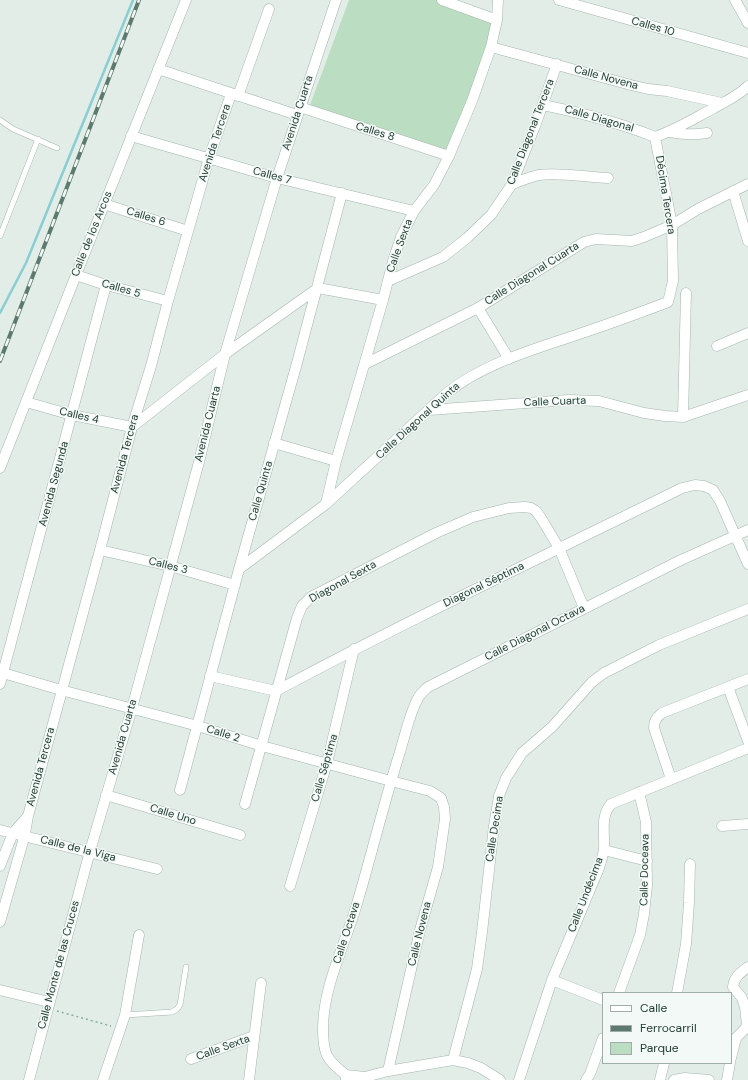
<!DOCTYPE html>
<meta charset="utf-8">
<style>
body{margin:0}
#map{position:relative;width:748px;height:1080px;overflow:hidden;background:#e2ede7;font-family:"DM Sans",sans-serif}
canvas{display:block}
.legend{position:absolute;left:602px;top:992px;width:130px;height:72px;box-sizing:border-box;background:#f3f9f6;border:1px solid #9faea8;margin:0;padding:5px 7px;list-style:none;font-size:12px;color:#223e34}
.legend li{display:flex;align-items:center;gap:8px;height:20px}
.legend b{width:20px;border:1px solid #9faea8}
</style>
<div id="map">
<canvas width="748" height="1080"></canvas>
<ul class="legend">
<li><b style="height:5px;background:#fff"></b>Calle</li>
<li><b style="height:5px;background:#5c7a70"></b>Ferrocarril</li>
<li><b style="height:11px;background:#bbdec2"></b>Parque</li>
</ul>
</div>
<script>
const c = document.querySelector('canvas').getContext('2d');
c.lineJoin = 'round';
function fill(path, color) { c.fillStyle = color; c.fill(path, 'evenodd'); }
function trace(path, color, width, dash) { c.strokeStyle = color; c.lineWidth = width; c.lineCap = dash ? 'butt' : 'round'; c.setLineDash(dash || []); c.stroke(path); }
function label(font, color, halo, rows, align = 'center') {
  c.font = font + ' "DM Sans",sans-serif'; c.lineWidth = 3; c.setLineDash([]); c.textBaseline = 'middle'; c.strokeStyle = halo; c.fillStyle = color; for (const [text, x, y, turn = 0] of rows) {
    c.save(); c.translate(x, y); c.rotate((+turn || 0) * Math.PI / 180); c.textAlign = isNaN(turn) ? turn : align; if (halo) c.strokeText(text, 0, 0); c.fillText(text, 0, 0); c.restore();
  }
}
fill(new Path2D(`
 M349,0H438L496,23L448,154L310,105Z`), '#bbdec2');
trace(new Path2D(`
 M0,313L26,263L133,0`), '#8acdd3', 2.5);
const lane = new Path2D(`
 M0,120L13,129L57,148
 M0,236L38,139
 M125,1015L172,1012L177,1009L180,1005L186,967`);
const street = new Path2D(`
 M442,0L497,20
 M559,0L748,53
 M735,0L748,23
 M491,47L631,85L648,89L667,91L722,103
 M158,69L297,115
 M238,96L269,9
 M543,105C582,113 618,122 655,137
 M300,107L449,156
 M669,132C682,135 694,135 707,133
 M131,136L277,178L414,211
 M655,137C676,130 695,118 714,108C726,101 738,96 748,86
 M512,184C521,181 529,177 539,175C558,172 587,177 608,178
 M733,191L748,241
 M104,204L188,231
 M76,275L106,285L168,301
 M388,281L443,257L467,238L491,215L512,184L535,126L557,64
 M478,308L509,359
 M717,346L748,333
 M365,364L478,308L584,242L596,239L632,241L644,237L672,225L698,209L748,184
 M26,402L72,415L132,427L225,354L318,288L383,300
 M429,410L568,400L599,401L644,413L665,416L683,417L748,395
 M683,417L686,293
 M274,443L336,461
 M0,468L76,275L186,0
 M326,504L336,461L383,300L393,261L401,237L414,211L434,185L449,156L472,101L491,47L497,20L498,0
 M100,550L170,566L235,585
 M239,569L326,504L448,392C485,363 535,349 579,334C609,324 639,313 668,302L673,281L672,225L655,137
 M3,673L61,690L198,726L262,746L391,781L430,791L441,798L444,807L445,819L438,867L420,930L388,1071
 M210,676L276,691C410,619 547,555 682,488L695,485L704,486L713,490L720,501L748,564
 M0,684L106,285
 M728,687L748,741
 M671,779L654,728C654,721 656,718 662,713L748,679
 M180,790L239,569L297,363L342,193
 M106,795L240,835
 M245,804L297,618L302,606L311,597L436,533L473,517L509,508L525,507L531,508L536,511L541,518L559,548L584,608
 M722,826L748,824
 M0,830L157,869
 M604,850L647,861
 M0,866L13,833L28,816
 M290,886L327,763L354,649
 M0,922L24,838L28,816L100,550L132,427L151,366L168,301L209,158L231,94
 M552,980L603,1000
 M0,990L49,1002
 M619,993L640,935L644,914L647,885L646,822L639,792
 M677,993L686,944L689,903L690,864
 M731,1058L736,1038L745,1029L747,1025L745,1007L742,998L733,987C734,977 740,973 748,967
 M191,1059L254,1036
 M453,1060L477,969L482,932L494,826L499,796L506,778L522,753L552,727L592,682L604,673L659,645L748,609
 M346,1075L365,1077L388,1071L453,1060L468,1063L481,1068L500,1080
 M29,1080L90,851L132,708L199,462L225,354L277,178L336,0
 M103,1080L125,1015L139,935
 M249,1080L261,983
 M346,1080V1075C327,1060 323,1055 323,1029C323,987 344,947 356,907C371,857 383,806 399,755C405,736 409,715 418,698C420,694 425,690 428,687L681,560L748,530
 M519,1080L552,980L599,868C601,862 603,855 604,849C605,834 600,816 611,804L748,748
 M586,1080L590,1074L603,1038
 M660,1080L664,1063
 M674,1080L685,1078L709,1080
 M727,1080L730,1063`);
trace(lane, '#a5b5ae', 6);
trace(street, '#a5b5ae', 11);
trace(new Path2D(`
 M57,1011L111,1026`), '#82b19f', 1.5, [2, 3]);
trace(lane, '#fff', 5);
trace(street, '#fff', 10);
const rail = new Path2D(`
 M0,361L139,0`);
trace(rail, '#5c7a70', 4);
trace(rail, '#f3f9f6', 2.5, [8]);
label('11px', '#223e34', '#f3f9f6', [
 ["Calles 10",653,27,16],
 ["Calle Novena",606,78,15],
 ["Avenida Cuarta",298,113,-72],
 ["Calle Diagonal",599,119,16],
 ["Calles 8",375,132,17],
 ["Calle Diagonal Tercera",531,132,-69],
 ["Avenida Tercera",215,143,-72],
 ["Calles 7",272,176,15],
 ["Décima Tercera",665,195,81],
 ["Calles 6",146,217,17],
 ["Calle de los Arcos",92,234,-68],
 ["Calle Sexta",400,246,-70],
 ["Calle Diagonal Cuarta",532,274,-32],
 ["Calles 5",121,289,16],
 ["Calle Cuarta",555,402,-2],
 ["Calles 4",79,416,13],
 ["Calle Diagonal Quinta",418,421,-42],
 ["Avenida Cuarta",208,424,-76],
 ["Avenida Tercera",125,454,-75],
 ["Avenida Segunda",54,484,-75],
 ["Calle Quinta",261,491,-74],
 ["Calles 3",168,566,14],
 ["Diagonal Sexta",343,582,-29],
 ["Diagonal Séptima",484,585,-26],
 ["Calle Diagonal Octava",535,633,-27],
 ["Calle 2",223,734,17],
 ["Avenida Cuarta",123,737,-74],
 ["Avenida Tercera",41,767,-75],
 ["Calle Séptima",325,768,-74],
 ["Calle Uno",173,815,17],
 ["Calle Decima",495,829,-81],
 ["Calle de la Viga",78,849,14],
 ["Calle Doceava",645,870,-89],
 ["Calle Undécima",586,895,-69],
 ["Calle Octava",347,933,-72],
 ["Calle Novena",420,934,-76],
 ["Calle Monte de las Cruces",59,965,-75],
 ["Calle Sexta",223,1048,-20]
]);
</script>
